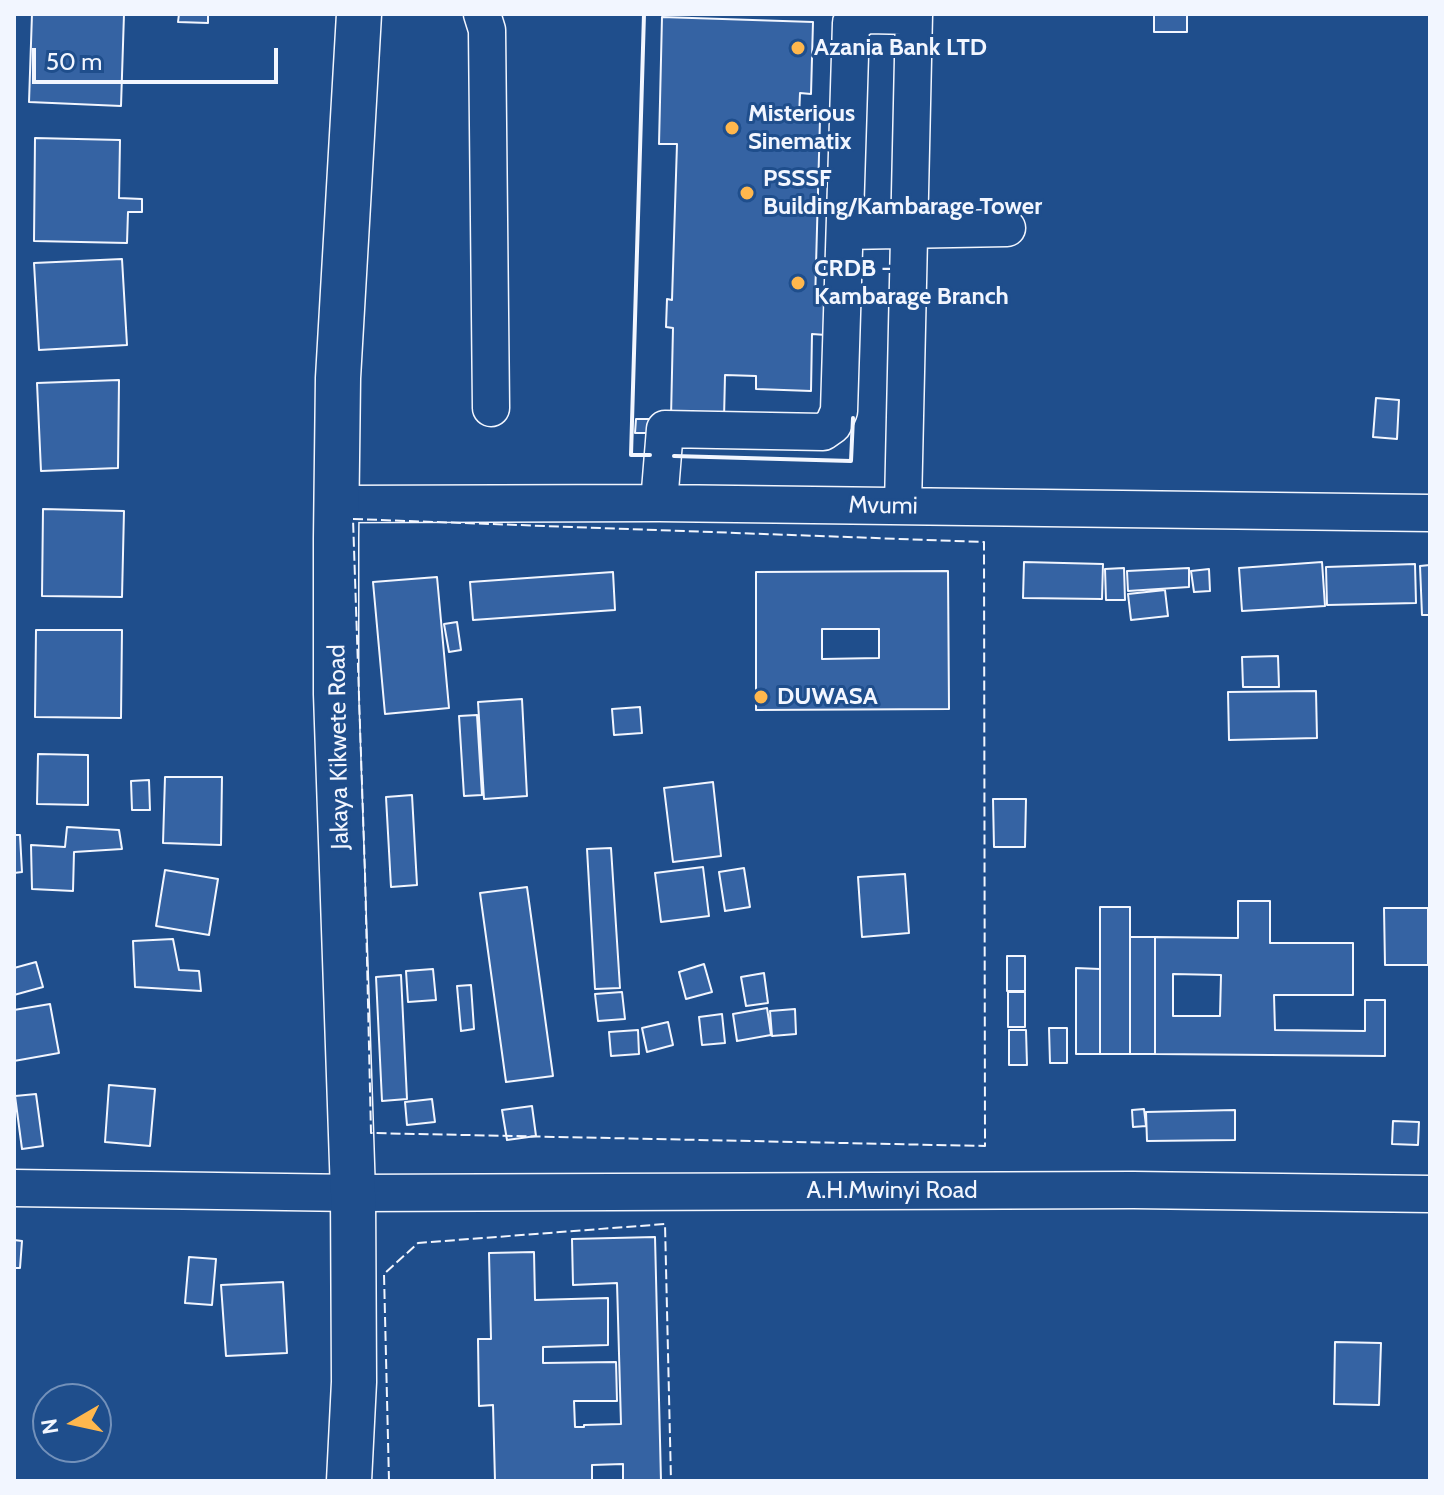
<!DOCTYPE html>
<style>
body{margin:0}
#map{position:relative;width:1444px;height:1495px;overflow:hidden;background:#1f4e8c;font-family:Cabin,sans-serif}
canvas{display:block}
.frame{position:absolute;inset:0;border:16px solid #f2f6ff;pointer-events:none}
.north{position:absolute;left:32px;top:1383px;width:80px;height:80px;box-sizing:border-box;background:#1f4e8c;border:2px solid #7391ba;border-radius:50%;rotate:261deg;font-size:22px;font-weight:700;line-height:32px;text-align:center;color:#f2f6ff}
.north::after{content:'';display:block;margin:auto;width:28px;height:36px;background:#ffb74d;clip-path:polygon(50% 0,100% 100%,50% 72%,0 100%)}
.scale{position:absolute;left:32px;top:48px;width:246px;height:36px;box-sizing:border-box;border:4px solid #f2f6ff;border-top:0;padding-left:10px;font-size:24px;line-height:28px;white-space:nowrap;color:#f2f6ff;-webkit-text-stroke:6px #1f4e8c;paint-order:stroke}
</style>
<div id="map">
<canvas width="1444" height="1495"></canvas>
<div class="frame"></div>
<div class="north">N</div>
<div class="scale">50 m</div>
</div>
<script>
const c = document.querySelector('canvas').getContext('2d');
c.lineJoin = 'round';
function fill(path, color) { c.fillStyle = color; c.fill(path, 'evenodd'); }
function trace(path, color, width, dash) { c.strokeStyle = color; c.lineWidth = width; c.lineCap = dash ? 'butt' : 'round'; c.setLineDash(dash || []); c.stroke(path); }
function label(font, color, halo, rows, align = 'center') {
  c.font = font + ' Cabin,sans-serif'; c.lineWidth = 6; c.setLineDash([]); c.textBaseline = 'middle'; c.strokeStyle = halo; c.fillStyle = color; for (const [text, x, y, turn = 0] of rows) {
    c.save(); c.translate(x, y); c.rotate((+turn || 0) * Math.PI / 180); c.textAlign = isNaN(turn) ? turn : align; if (halo) c.strokeText(text, 0, 0); c.fillText(text, 0, 0); c.restore();
  }
}
const building = new Path2D(`
 M32,14H124L121,106L29,102Z
 M179,14H208V23L178,22Z
 M1154,14H1187V32H1154Z
 M662,17L813,22L811,94L800,93L799,118L820,119L815,302L827,303L826,335L812,334L811,391L756,389V376L725,375L724,419L671,417L673,328L666,327L667,299L672,300L677,144H659Z
 M35,138L120,140L119,198L142,199V212H128L127,243L34,241Z
 M122,259L127,345L39,350L34,263Z
 M119,380L118,468L41,471L37,383Z
 M1376,398L1399,400L1397,439L1373,437Z
 M636,419H650V433H635Z
 M43,509L124,511L122,597L42,596Z
 M1024,562L1103,564L1102,599L1023,598Z
 M1322,562L1325,606L1242,611L1239,568Z
 M1415,564L1416,603L1327,605L1326,567Z
 M1430,565V615H1422L1420,566Z
 M1124,568L1125,600H1106L1105,569Z
 M1189,568V587L1128,591L1127,571Z
 M1209,569L1210,591L1194,592L1191,571Z
 M948,571L949,709L756,710V572ZM822,629H879V658L822,659Z
 M613,572L615,610L473,620L470,582Z
 M437,577L449,708L385,714L373,582Z
 M1165,590L1168,616L1131,620L1128,594Z
 M457,622L461,650L449,652L444,624Z
 M36,630H122L121,718L35,717Z
 M1278,656L1279,687H1243L1242,657Z
 M1316,691L1317,738L1229,740L1228,692Z
 M522,699L527,796L484,799L478,702Z
 M640,707L642,733L614,735L612,709Z
 M477,715L482,795L464,796L459,716Z
 M38,754L88,755V805L37,804Z
 M165,777H222L221,845L163,843Z
 M149,780L150,810H132L131,781Z
 M713,782L721,856L673,862L664,788Z
 M412,795L417,885L391,887L386,797Z
 M993,799H1026L1025,847H994Z
 M67,827L119,830L122,849L74,852L73,891L32,889L31,845L65,847Z
 M14,835H20L22,872L14,873Z
 M611,848L620,988L595,989L587,849Z
 M703,867L709,916L661,922L655,873Z
 M744,868L750,907L725,911L719,872Z
 M165,870L218,879L209,935L156,926Z
 M905,874L909,933L862,937L858,877Z
 M527,887L553,1076L506,1082L480,893Z
 M1238,901H1270V943H1353V995H1274L1275,1030L1365,1031V1000H1385V1056L1155,1054V937L1238,938ZM1173,974L1221,975L1220,1016H1173Z
 M1100,907H1130V1054H1100Z
 M1384,908H1428V965H1385Z
 M1130,937H1155V1054H1130Z
 M173,939L179,970L199,971L201,991L135,987L133,941Z
 M1007,956H1025V991H1007Z
 M36,962L43,987L14,995V968Z
 M704,964L712,992L686,999L679,972Z
 M1076,968L1100,969V1054H1076Z
 M433,969L436,1000L408,1002L406,971Z
 M764,973L768,1003L746,1006L741,977Z
 M401,975L407,1099L382,1101L376,977Z
 M471,985L474,1029L461,1031L457,986Z
 M622,992L625,1019L598,1021L595,994Z
 M1008,992H1025V1027H1008Z
 M50,1004L59,1053L14,1061V1010Z
 M767,1008L771,1035L737,1041L733,1014Z
 M795,1009L796,1034L772,1036L770,1011Z
 M722,1014L725,1043L702,1045L699,1017Z
 M668,1022L673,1045L647,1052L642,1028Z
 M1049,1028H1067V1063H1050Z
 M638,1030L639,1054L611,1056L609,1032Z
 M1009,1030H1026L1027,1065H1009Z
 M109,1085L155,1089L150,1146L105,1142Z
 M36,1094L43,1146L22,1149L15,1096Z
 M432,1099L435,1122L407,1125L405,1102Z
 M532,1106L536,1136L507,1140L502,1110Z
 M1144,1109L1146,1126L1133,1127L1132,1110Z
 M1235,1110V1140L1147,1141L1146,1112Z
 M1393,1121L1419,1122L1418,1145L1392,1144Z
 M655,1237L661,1481H623V1464L592,1465V1481H495L493,1405L479,1406L478,1339H491L489,1253L534,1252L535,1300L608,1298V1345L543,1347V1363L616,1362L617,1401H574L575,1427H584V1425L621,1424L617,1283L573,1285L572,1239Z
 M14,1240L22,1241L20,1268H14Z
 M189,1257L216,1259L212,1305L185,1303Z
 M283,1282L287,1353L226,1356L221,1285Z
 M1335,1342L1381,1343L1379,1405L1334,1404Z`);
fill(building, '#3563a3');
trace(building, '#f2f6ff', 2);
const minor = new Path2D(`
 M482,14L487,30L491,408
 M845,231L1007,228
 M659,503L665,429L823,432L833,425L839,411L851,23L867,15L914,16
 M337,504L659,503L1430,513
 M903,506L914,14
 M14,1188L353,1193L1133,1190L1430,1194`);
const major = new Path2D(`
 M349,1481L354,1382L353,1193L336,694V538L338,378L359,14`);
trace(minor, '#f2f6ff', 39);
trace(major, '#f2f6ff', 47);
trace(minor, '#1f4e8c', 36);
trace(major, '#1f4e8c', 44);
trace(new Path2D(`
 M353,519L984,542L985,1146L371,1133L365,873Z
 M389,1481L384,1274L418,1243L665,1224L671,1481`), '#f2f6ff', 2, [10, 4]);
trace(new Path2D(`
 M644,14L631,455H650
 M674,456L851,461L853,418`), '#f2f6ff', 4);
for (const [x, y, r, color] of [
 [798,48,8,"#ffb74d"],
 [732,128,8,"#ffb74d"],
 [747,193,8,"#ffb74d"],
 [798,283,8,"#ffb74d"],
 [761,697,8,"#ffb74d"]
]) { const dot = new Path2D(); dot.arc(x, y, r, 0, 2 * Math.PI); c.fillStyle = color; c.fill(dot); trace(dot, '#1f4e8c', 3); }
label('bold 24px', '#f2f6ff', '#1f4e8c', [
 ["Azania Bank LTD",814,48],
 ["Misterious",748,114],
 ["Sinematix",748,142],
 ["PSSSF",763,179],
 ["Building/Kambarage Tower",763,207],
 ["CRDB -",814,269],
 ["Kambarage Branch",814,297],
 ["DUWASA",777,697]
], 'left');
label('24px', '#f2f6ff', '#1f4e8c', [
 ["Mvumi",883,506,1],
 ["Jakaya Kikwete Road",339,747,-91],
 ["A.H.Mwinyi Road",892,1191]
]);
</script>
